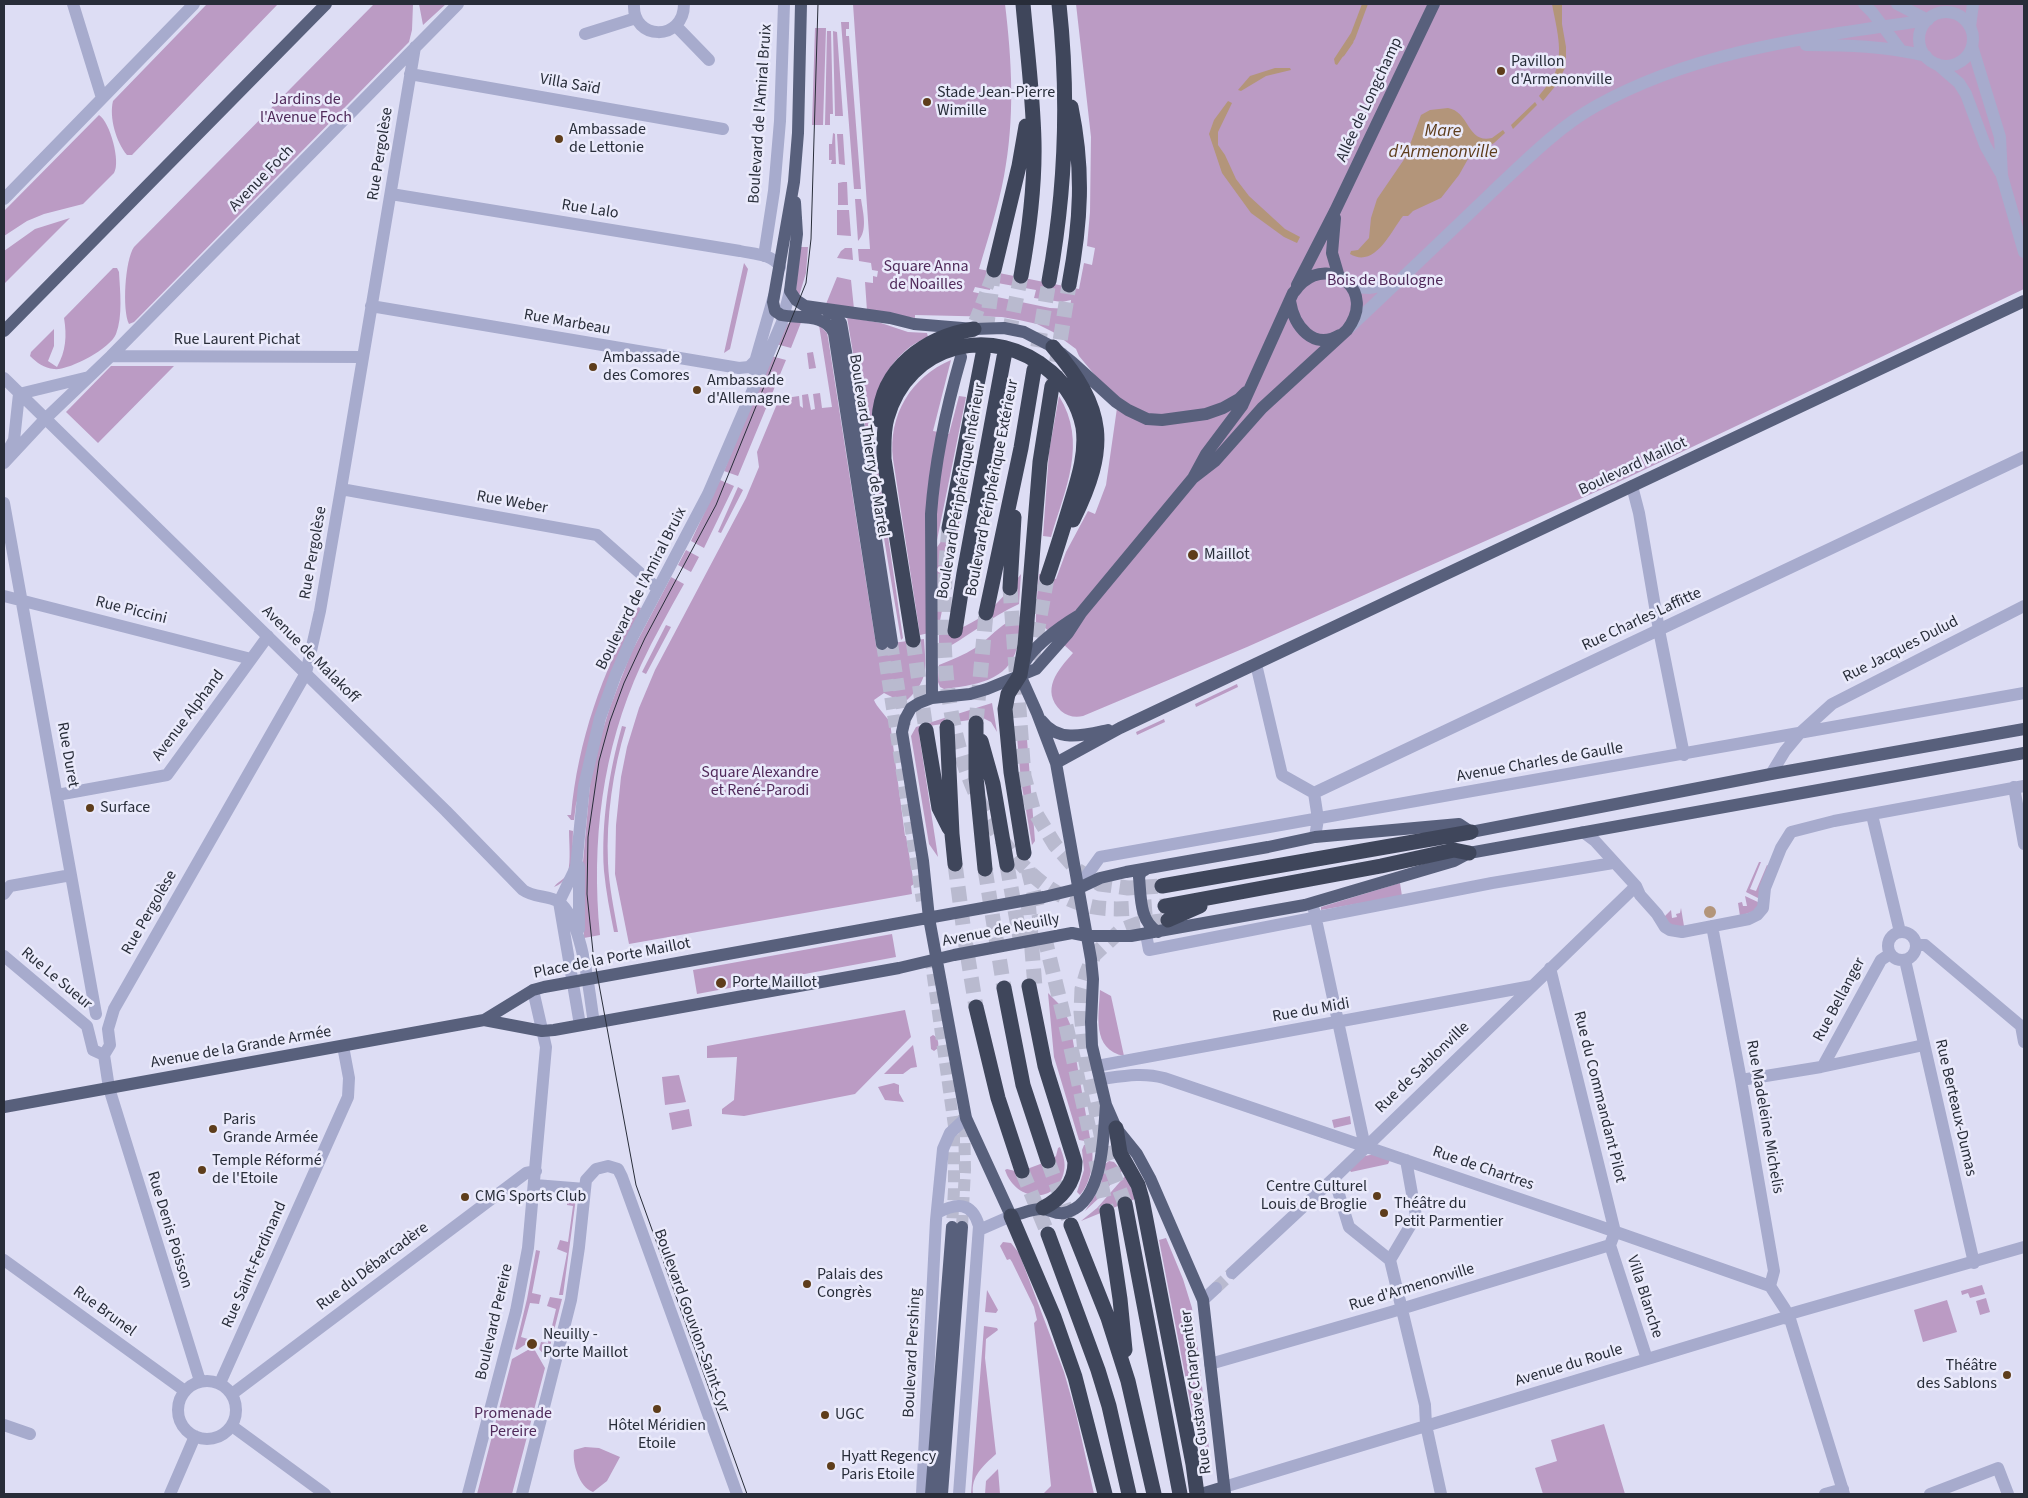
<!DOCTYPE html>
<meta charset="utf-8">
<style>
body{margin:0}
#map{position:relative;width:2028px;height:1498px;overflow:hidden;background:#ddddf4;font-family:"Source Sans 3",sans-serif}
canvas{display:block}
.frame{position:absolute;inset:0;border:5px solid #282d39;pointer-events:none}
</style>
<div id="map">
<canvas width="2028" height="1498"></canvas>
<div class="frame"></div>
</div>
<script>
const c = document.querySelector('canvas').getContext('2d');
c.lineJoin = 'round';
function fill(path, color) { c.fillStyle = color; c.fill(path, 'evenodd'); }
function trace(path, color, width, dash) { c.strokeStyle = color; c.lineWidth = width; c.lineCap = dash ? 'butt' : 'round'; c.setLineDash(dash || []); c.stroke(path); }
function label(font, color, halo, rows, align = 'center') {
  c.font = font + ' "Source Sans 3",sans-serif'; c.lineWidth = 5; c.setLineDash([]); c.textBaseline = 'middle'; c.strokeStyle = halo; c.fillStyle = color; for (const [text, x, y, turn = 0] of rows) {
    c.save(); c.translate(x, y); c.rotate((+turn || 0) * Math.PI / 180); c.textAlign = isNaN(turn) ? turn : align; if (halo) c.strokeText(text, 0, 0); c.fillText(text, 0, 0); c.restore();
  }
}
fill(new Path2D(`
 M207,4H278L132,155H127C116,142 109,117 113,101Z
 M374,4H413L412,30L409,42L134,322L129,324C122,310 125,260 134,247Z
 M419,4H446L423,25Z
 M853,4H1005C1012,61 1015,119 1004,176C998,208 988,238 979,269L1079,289L1084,263L1092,265L1095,248L1087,246L1090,212L1091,137L1076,4H2024V289L1627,478L1247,647L1083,716C1075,718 1067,716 1061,711C1040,690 1058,670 1073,653L1043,626L1036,629V609L1039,574L1056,579L1066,552L1088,511L1095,514L1106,485L1117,408L1099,380L1079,356L1076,349L1053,332L1037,324L1019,320L1002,317L915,315V318L867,311L865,282L873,283V276L877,277L878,271L872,270L871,263L859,261L858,249H870ZM992,282L1036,290L1034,298L1062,302L1071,300L1070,309L1050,308L973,292L975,287L990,290Z
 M841,22H849V29H846V36H849L861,189H854Z
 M815,28H826L823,125H812Z
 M827,31H831L833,114H830V125H825Z
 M833,31L837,32L843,116H835Z
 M99,115C110,122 121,162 114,173L83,204L44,214L27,221L4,236V211Z
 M833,133L835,134L836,164H831L832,160H829V144H832Z
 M837,134H843L845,165L839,164Z
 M843,182H847L848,205H838V183Z
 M855,199H861C863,212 868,231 858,241Z
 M837,210H849L851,236L837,235Z
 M70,218L4,284V251L35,229Z
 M800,247H808L806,273L799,296L796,290Z
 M845,248H852L853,260L837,258L841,251Z
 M744,263L748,269L730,349L724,353Z
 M113,268H117L119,272C120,291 123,316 116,334C110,349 68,371 54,369C44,368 37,363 30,356L31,352L54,329V346L48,361L57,367C66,351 67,336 64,318Z
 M837,277L851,280L854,309L826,304Z
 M847,317L881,323L908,332L927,333L928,337C893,351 876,385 871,421L903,638L901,640Z
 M802,320L791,348L776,344C784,329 783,321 802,320Z
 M819,325L827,333L828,338L876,645L924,639C926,671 929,680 904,703L884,693L874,700C876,706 886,716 890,722L905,836H906L914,884L911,886L912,894L629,944L615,874L616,825L621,777L627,747L639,708L655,670L746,498L759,467L757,452L779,399L799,396L800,406L803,408L802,395L808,394L811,410L815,409L813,394L820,393L822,408L832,407Z
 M813,352L816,368L809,369L807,353Z
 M771,356L786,360L738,476L724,471Z
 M951,360L933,431L949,434L959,396L966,397L935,550L961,513L938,631L920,635L893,459C888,415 911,377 951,360Z
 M111,366H174L98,443L66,412Z
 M1059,396C1088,443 1065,489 1051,537L1043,536L1049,452Z
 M720,480L734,486L704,548L691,541Z
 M738,487L743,490L721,533L718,532Z
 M686,550L699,557L691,572L678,565Z
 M1021,574L1019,604C990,617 967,638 939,652V635C980,625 997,606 1021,574Z
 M671,577L684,584C669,611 654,637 641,665C602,750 591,842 600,935L584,938L583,862L590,784L598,745L610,707L631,653Z
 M638,607L641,608L576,804L574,820H571L567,815H571C578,740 602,673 638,607Z
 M1022,616C1020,626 1020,637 1017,647C1009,682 973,685 944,689L940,687L938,682L939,665C951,660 964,655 975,648C991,638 1003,620 1022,616Z
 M666,625L671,627L646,674L642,672Z
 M1237,684L1238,687L1196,707L1195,704Z
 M992,703L997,732L991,722L983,718L929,726L919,734L938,857L929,844L911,736L916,727Z
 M1164,719L1165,722L1137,735L1136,732Z
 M622,726L626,727C613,770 606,818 608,863C609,886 614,909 618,932H614C610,912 606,892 604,871C601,823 609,772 622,726Z
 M1016,726L1026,727L1035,841L1032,845L1021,781Z
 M569,830L573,831C572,850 576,879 554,887C558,881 565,880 568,872C571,860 569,843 569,830Z
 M1759,862H1761L1750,889L1756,891L1767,865L1769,866L1760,899L1746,892Z
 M1400,883L1402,896L1321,910V907Z
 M1745,896L1760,903L1757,910L1740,916L1738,903L1742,902L1743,906H1747Z
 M1681,908L1684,926H1672L1664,917L1671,910L1672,918L1677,917L1676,914L1680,913Z
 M892,934L896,957L697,994L693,970Z
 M1100,990L1111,996L1124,1056C1091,1049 1099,1015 1100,990Z
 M1048,993L1063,1008L1070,1024L1090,1138L1085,1141L1079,1140L1054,1057Z
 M905,1010L911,1037L855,1094L744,1116L722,1114V1109L734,1100L737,1057L707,1058V1046Z
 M933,1035C938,1037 939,1043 938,1048L934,1051L931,1049L930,1037Z
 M913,1045L917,1067L911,1068L903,1074H884Z
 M679,1075L686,1102L665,1105L662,1077Z
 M894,1083L899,1085V1093L904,1102L885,1100L878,1087Z
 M689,1109L692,1126L672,1130L669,1113Z
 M1350,1116L1351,1124L1334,1128L1332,1120Z
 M1091,1143C1095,1159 1091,1183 1080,1195L1077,1192L1084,1170L1082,1150L1084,1145Z
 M1060,1147C1063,1155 1066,1163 1064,1171C1058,1204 1016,1203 1005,1170L1007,1169L1019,1172L1051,1160L1056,1156L1058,1148Z
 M1370,1155H1376L1390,1160L1388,1164L1351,1172L1349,1169L1365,1156Z
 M1109,1161L1114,1162L1122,1171L1100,1197L1085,1211L1100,1188L1105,1164Z
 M1126,1175L1135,1199L1081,1221L1097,1208Z
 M573,1196L576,1198L563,1295H559L567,1253L557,1249L560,1240L568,1242L573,1206L567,1205V1200Z
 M1166,1238L1183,1279L1192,1308L1198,1350L1210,1458L1202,1463L1159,1240Z
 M1003,1242L1011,1243L1019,1253L1064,1372L1076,1414L1094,1494H1043L1051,1486L1034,1323L1037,1320L1034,1307L1012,1262L1010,1259L1007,1260L1000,1246Z
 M536,1250L540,1251L532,1293L541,1295L539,1304L530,1303L521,1337L528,1339L526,1344L517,1350L515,1349L527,1299Z
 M1982,1285L1985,1294L1970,1298L1968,1293L1962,1295L1961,1291Z
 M987,1290L998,1310L996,1313L985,1312Z
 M550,1297L562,1299L547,1358L539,1349L541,1342L548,1343L556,1309L547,1306Z
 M1986,1298L1990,1312L1980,1315L1976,1301Z
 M1947,1300L1957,1332L1923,1342L1914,1310Z
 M984,1326L997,1328L998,1330L986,1339L985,1358L996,1454C983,1466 971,1476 973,1494H971Z
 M533,1347L545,1368L512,1494H477L512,1359Z
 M1604,1424L1625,1494H1543L1535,1468L1557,1461L1551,1440Z
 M585,1447L599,1448L620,1457L607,1481L593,1492C579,1487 572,1463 574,1450Z
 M998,1469L1000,1494H985L986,1481Z`), '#bb9bc4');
fill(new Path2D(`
 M1362,4H1368L1355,39L1337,65L1335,64L1334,59L1351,33Z
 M1552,4H1562V24L1566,47V66L1557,84L1543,101L1539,96C1544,89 1551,82 1555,73C1564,52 1556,26 1552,4Z
 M1275,68H1290L1291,70L1266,76L1241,91L1238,90L1250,76Z
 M1228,101L1232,103L1218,132V145L1225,155L1236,179L1249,196L1285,229L1300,237L1297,243L1284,237L1251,213L1222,173L1209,134L1214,120Z
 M1535,102L1537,105L1513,129L1511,125Z
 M1448,108C1470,112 1467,144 1492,138L1503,130L1505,133L1494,143L1468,159L1459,175L1441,198L1413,211L1408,216H1403C1391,231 1375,269 1350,254L1351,251L1358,250L1369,238L1371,218L1377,199L1405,158L1421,115L1430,110Z
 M1704 912a6 6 0 1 1 12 0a6 6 0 1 1-12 0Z`), '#b3957a');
trace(new Path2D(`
 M1343,55L1352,42`), '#b3957a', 3);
trace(new Path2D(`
 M1216,1288L1232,1273`), '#b9bacf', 12, [12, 6]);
trace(new Path2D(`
 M968,338L994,270
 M892,643L905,727
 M882,644L922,901
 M930,956L954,1126V1189L952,1227
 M962,1227L965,1170L964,1115`), '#b9bacf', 12, [12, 6]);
trace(new Path2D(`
 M983,354L994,270
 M1004,357L1021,276
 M1034,370L1049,281
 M1053,385L1069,285
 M949,528C938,636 939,758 1008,848C1027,873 1052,895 1082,904C1108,913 1139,907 1165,906
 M1010,588L1024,776L1033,809L1055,845L1077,870L1100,884L1128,888L1162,886
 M913,640L926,730
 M1032,660L1047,578
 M976,723L986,613
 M955,864L965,940L976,1007
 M1007,865L1023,955
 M985,869L1004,988
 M1028,869L1067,1030L1107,1211
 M1028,900L1035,987
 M1048,1161L1071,1225
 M1022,1171L1048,1234
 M1125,1204L1104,1149L1086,1062L1081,1012L1082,989L1087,972L1094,955L1121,930L1137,924L1168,920`), '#b9bacf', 15, [15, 8]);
trace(new Path2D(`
 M73,4L102,98
 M634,4C632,41 684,42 684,4
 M1864,4L1872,12L1900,49
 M1897,4L1928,20
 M1919 39a27 27 0 1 1 54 0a27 27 0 1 1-54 0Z
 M676,26L709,60
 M1970,27L1973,4
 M585,34L636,18
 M1806,45C1847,45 1886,46 1926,56
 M1972,46L2000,137L2002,176L2024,252
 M1937,64L1959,83L1966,94L1985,145L2000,172
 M410,74L723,129
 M391,194L740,251C754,254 773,254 780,267
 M4,199L194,4
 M764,256L774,191L780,121L784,4
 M1352,287L1369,288L1396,283
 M371,306L739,368L749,367L755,361
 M1349,328C1397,283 1444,238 1491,193C1523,163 1558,127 1596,106C1698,49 1814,37 1928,20
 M111,356L363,357
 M753,369L774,296
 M4,378L446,811L523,890C534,898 548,895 559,902C583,920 589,993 594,1023
 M6,454L14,440L19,394L89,377
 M4,463L45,419L111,356L458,4
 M1632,486L1639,513L1659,630L1684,755
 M341,489L597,535L658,589
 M4,503L96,1014
 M4,596L251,659
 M1256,664L1282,775L1314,793
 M1771,774L1785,751L1800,733L1832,704L2024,606
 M2014,787L2024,844
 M1314,793L2024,457
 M1314,793L1318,819L1315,837
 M57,795L167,775L268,636
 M1872,815L1900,932
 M1583,832L1595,841L1636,886L1640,895L1657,914L1665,927L1670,930L1682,932L1749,919L1757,915L1763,908L1765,888L1781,848L1791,832L1834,821L2024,786
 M579,866V929
 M1077,889L1100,857L2024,693
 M4,894L10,886L71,875
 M1314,910L1365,1147
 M1712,926L1741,1080L1774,1271L1770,1286
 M1888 946a14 14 0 1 1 28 0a14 14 0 1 1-28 0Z
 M1146,934L1149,950L1492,883L1613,863
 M1917,945H1925L2021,1026L2024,1042
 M4,956L87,1026L93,1050L104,1055
 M1905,960L1974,1263
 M580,1025L559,902L576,867L584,786L600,718L616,674L631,640L708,494L782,322L790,291
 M1097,1066L1532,986
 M1823,1066L1881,960L1890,954
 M1101,1079C1123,1076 1143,1072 1164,1078L1596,1225L1770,1286
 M1741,1080L1821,1067L1924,1045
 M1334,1178L1349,1227L1390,1260L1425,1405L1426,1425L1441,1494
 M535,1185L585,1189
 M937,1213C956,1203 972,1201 979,1226L959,1494
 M979,1230L1011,1216
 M1610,1245L1647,1359
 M4,1260L185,1391
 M1390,1260L1416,1216L1406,1160
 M1232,1273L1334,1178L1636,886
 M1770,1286L1785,1309
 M1203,1300L1216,1288
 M1793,1313L2024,1247
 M1790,1319L1844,1494
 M1210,1364L1391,1312L1610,1245L1615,1232L1550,968
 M178 1410a29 29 0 1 1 58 0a29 29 0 1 1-58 0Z
 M200,1381L109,1088L104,1055L110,1045L108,1029L114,1009L306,673L320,611L341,489L415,47
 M220,1383L348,1097L349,1078L343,1046
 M232,1394L526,1173L536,1171
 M4,1425L30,1434
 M232,1426L325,1494
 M1224,1487L1783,1318L1790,1319
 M170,1494L195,1436
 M468,1494L516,1311L528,1248L546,1047L533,990
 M522,1494L571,1300L579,1247L586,1180L596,1169L608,1166L618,1169L622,1177L737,1494
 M922,1494L936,1220L943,1149L950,1133L966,1118
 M1825,1494L1843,1489
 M1930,1494L1998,1468L2008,1494`), '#a7abcd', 12);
trace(new Path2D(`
 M801,4L798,133L794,182L773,302L775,311L781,315C798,319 825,313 834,333L882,644
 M795,202L797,234L790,291L796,300L805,306L890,318L914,324L974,329L1004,328L1024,332L1053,347L1072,362L1116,402L1128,410L1147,419L1162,420L1206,414L1223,408L1239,399L1246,392
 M1335,218L1332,253L1339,277
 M1297,285L1335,211L1434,4
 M1290,301C1294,326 1313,351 1340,335
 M826,310L835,315L841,323L855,403L892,643
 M4,331L326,4
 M1022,668C1029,649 1061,626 1078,616
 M1020,675L1037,713L1056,763L1091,959L1093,979L1091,1022L1092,1046L1106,1105L1116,1128L1137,1154L1150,1178L1203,1300L1225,1494
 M932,698L931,514C935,460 946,409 961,357
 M1042,721C1058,743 1085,735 1108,730
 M1056,763L1120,728L2024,301
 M1145,870L1141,872L1139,877C1141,896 1139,921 1158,932
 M484,1020L542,1031L554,1030L899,968L954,955L1072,933L1087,936H1131L1305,905L1454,861L1469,853L2024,753
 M1106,1105C1103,1137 1104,1205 1064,1213C1055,1215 1049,1208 1041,1209C1031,1209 1021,1214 1011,1216L966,1118L929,918L923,861L902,732L905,719L911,708L919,703L932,698L970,694L987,689L1036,669L1068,633L1081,613L1193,478L1215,461L1262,408L1347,330C1377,291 1332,257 1303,282C1299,285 1296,290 1293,293L1242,406L1206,454L1193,478
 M4,1107L484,1020L533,990L544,987L1044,897L1077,889L1100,878L1126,872L1268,847L1315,837L1459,824L1471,832L1771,774L2024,729
 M931,1494L952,1227
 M942,1494L962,1227
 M1201,1494L1224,1487`), '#58607c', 12);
trace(new Path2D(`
 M994,270L1019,166L1026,126
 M1021,276C1029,232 1035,187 1034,142C1033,95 1027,50 1023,4
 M1049,281C1066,189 1069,97 1059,4
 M1069,285C1081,222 1084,170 1071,107
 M1053,347C1106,409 1109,447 1073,520
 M879,420C881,368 926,337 974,329
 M949,528L983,354
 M1010,588L1014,517
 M986,613L1021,448L1034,370
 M955,631L964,573L1004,357
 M913,640L884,459C884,446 883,431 887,418C908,343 994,322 1051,372C1067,386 1079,406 1083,427C1087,455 1077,482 1069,509C1062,532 1055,555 1047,578
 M976,723V777L985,869
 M947,727L952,834L955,864
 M926,730L939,808L949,828
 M981,741L993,784L1007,865
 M1024,853L1011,772L1005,709L1008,694L1020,675L1025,645L1040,462L1052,386
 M1162,886L1471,832
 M1165,906L1381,866L1454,850L1469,853
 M1168,920L1200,906
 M1029,986L1045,1066L1075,1162C1075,1183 1061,1199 1043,1208
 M1004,988L1023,1085L1048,1161
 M976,1007L998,1098L1022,1171
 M1116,1128L1120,1153L1138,1185L1142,1199L1193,1464L1197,1494
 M1125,1204L1180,1494
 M1107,1211L1120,1299L1125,1350
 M1011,1216L1054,1317L1075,1377L1105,1494
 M1071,1225L1108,1318L1128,1381L1154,1494
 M1048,1234L1098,1370L1109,1406L1129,1494`), '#3f465b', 15);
trace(new Path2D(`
 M747,1494L636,1185L593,952L587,894L588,837L599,761L610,721L624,683L645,638L716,505L806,283L811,239L818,4`), '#282d39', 1);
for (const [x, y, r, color] of [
 [1501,71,5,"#5e3d1b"],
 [927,102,5,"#5e3d1b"],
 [559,139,5,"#5e3d1b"],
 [593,367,5,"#5e3d1b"],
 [697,390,5,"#5e3d1b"],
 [1193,555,6,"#5e3d1b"],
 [90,808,5,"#5e3d1b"],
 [721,983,6,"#5e3d1b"],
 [213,1129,5,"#5e3d1b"],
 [202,1170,5,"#5e3d1b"],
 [1377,1196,5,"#5e3d1b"],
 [465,1197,5,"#5e3d1b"],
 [1384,1213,5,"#5e3d1b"],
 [807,1284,5,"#5e3d1b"],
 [532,1344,6,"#5e3d1b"],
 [2007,1375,5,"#5e3d1b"],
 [657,1409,5,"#5e3d1b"],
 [825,1415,5,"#5e3d1b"],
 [831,1466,5,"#5e3d1b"]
]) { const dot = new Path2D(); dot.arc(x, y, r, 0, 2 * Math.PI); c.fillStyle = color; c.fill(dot); trace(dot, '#eaeafb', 2); }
label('16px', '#282d39', '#eaeafb', [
 ["Pavillon",1511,62],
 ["d'Armenonville",1511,80],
 ["Stade Jean-Pierre",937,93],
 ["Wimille",937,111],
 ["Ambassade",569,130],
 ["de Lettonie",569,148],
 ["Ambassade",603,358],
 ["des Comores",603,376],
 ["Ambassade",707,381],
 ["d'Allemagne",707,399],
 ["Maillot",1204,555],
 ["Surface",100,808],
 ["Porte Maillot",732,983],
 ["Paris",223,1120],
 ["Grande Armée",223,1138],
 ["Temple Réformé",212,1161],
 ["de l'Etoile",212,1179],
 ["Centre Culturel",1367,1187,"right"],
 ["Louis de Broglie",1367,1205,"right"],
 ["CMG Sports Club",475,1197],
 ["Théâtre du",1394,1204],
 ["Petit Parmentier",1394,1222],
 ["Palais des",817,1275],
 ["Congrès",817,1293],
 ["Neuilly -",543,1335],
 ["Porte Maillot",543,1353],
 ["Théâtre",1997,1366,"right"],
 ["des Sablons",1997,1384,"right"],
 ["UGC",835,1415],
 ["Hôtel Méridien",657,1426,"center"],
 ["Etoile",657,1444,"center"],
 ["Hyatt Regency",841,1457],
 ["Paris Etoile",841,1475]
], 'left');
label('16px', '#282d39', '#eaeafb', [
 ["Villa Saïd",570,85,10],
 ["Allée de Longchamp",1370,100,-65],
 ["Boulevard de l'Amiral Bruix",761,114,-86],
 ["Rue Pergolèse",381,154,-81],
 ["Avenue Foch",262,179,-46],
 ["Rue Lalo",590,210,9],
 ["Rue Marbeau",567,323,10],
 ["Rue Laurent Pichat",237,340],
 ["Boulevard Thierry de Martel",868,446,81],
 ["Boulevard Maillot",1633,467,-25],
 ["Boulevard Périphérique Extérieur",993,488,-79],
 ["Boulevard Périphérique Intérieur",962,491,-80],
 ["Rue Weber",512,503,10],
 ["Rue Pergolèse",314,553,-80],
 ["Boulevard de l'Amiral Bruix",642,589,-63],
 ["Rue Piccini",131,611,14],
 ["Rue Charles Laffitte",1642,620,-25],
 ["Rue Jacques Dulud",1901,650,-27],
 ["Avenue de Malakoff",310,655,45],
 ["Avenue Alphand",189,716,-53],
 ["Rue Duret",67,755,80],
 ["Avenue Charles de Gaulle",1540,763,-10],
 ["Rue Pergolèse",150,913,-60],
 ["Avenue de Neuilly",1001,931,-11],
 ["Place de la Porte Maillot",612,959,-11],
 ["Rue Le Sueur",56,979,40],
 ["Rue Bellanger",1840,1000,-62],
 ["Rue du Midi",1311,1011,-10],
 ["Avenue de la Grande Armée",241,1048,-10],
 ["Rue de Sablonville",1423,1068,-44],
 ["Rue du Commandant Pilot",1599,1097,76],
 ["Rue Berteaux-Dumas",1955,1108,77],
 ["Rue Madeleine Michelis",1764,1117,80],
 ["Rue de Chartres",1483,1169,19],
 ["Rue Denis Poisson",169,1230,73],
 ["Rue Saint-Ferdinand",255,1265,-66],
 ["Rue du Débarcadère",373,1267,-37],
 ["Rue d'Armenonville",1412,1288,-17],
 ["Villa Blanche",1644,1297,72],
 ["Rue Brunel",104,1312,36],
 ["Boulevard Gouvion-Saint-Cyr",691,1321,70],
 ["Boulevard Pereire",495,1322,-77],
 ["Boulevard Pershing",913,1353,-87],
 ["Avenue du Roule",1569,1366,-17],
 ["Rue Gustave Charpentier",1197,1392,-97]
]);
label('16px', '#502a5a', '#eaeafb', [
 ["Jardins de",306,100],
 ["l'Avenue Foch",306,118],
 ["Square Anna",926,267],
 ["de Noailles",926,285],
 ["Bois de Boulogne",1385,281],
 ["Square Alexandre",760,773],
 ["et René-Parodi",760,791],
 ["Promenade",513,1414],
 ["Pereire",513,1432]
]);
label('italic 18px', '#5e3d1b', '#eaeafb', [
 ["Mare",1443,132],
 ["d'Armenonville",1443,153]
]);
</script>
